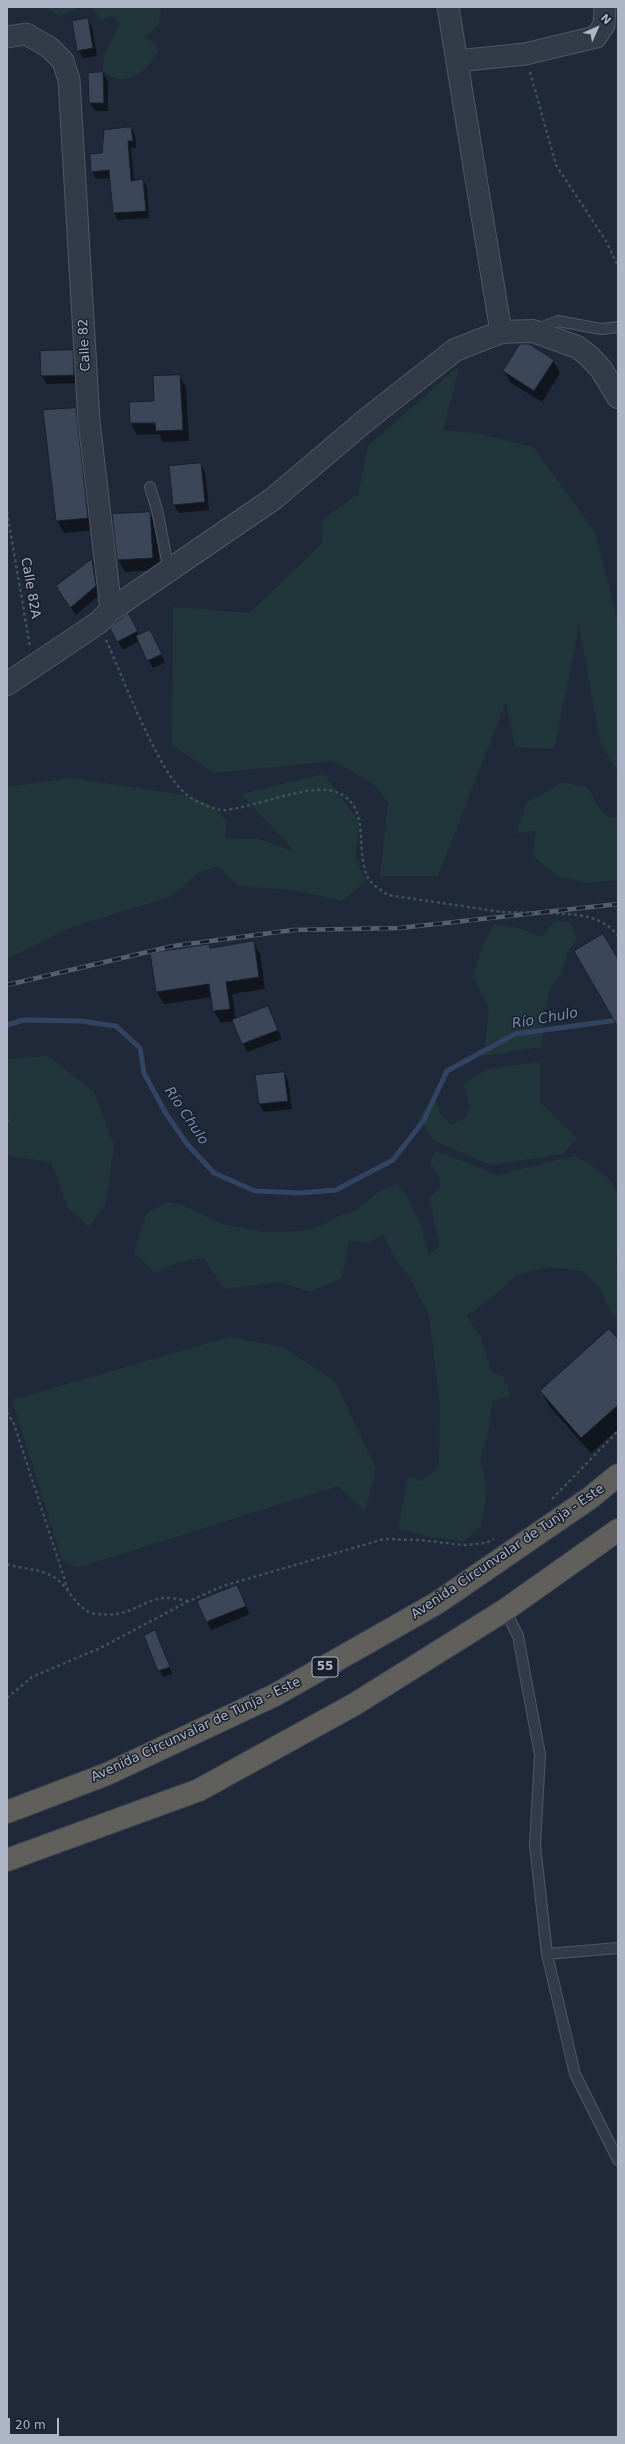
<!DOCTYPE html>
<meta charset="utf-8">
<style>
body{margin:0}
#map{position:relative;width:625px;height:2444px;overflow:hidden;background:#1f2939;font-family:"DejaVu Sans",sans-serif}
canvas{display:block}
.frame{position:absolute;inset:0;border:8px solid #adb5c6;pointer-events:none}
.north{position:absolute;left:577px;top:8px;width:40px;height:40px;-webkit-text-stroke:3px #18202d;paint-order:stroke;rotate:45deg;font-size:11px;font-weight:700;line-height:16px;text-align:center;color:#adb5c6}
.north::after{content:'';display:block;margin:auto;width:14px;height:18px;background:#adb5c6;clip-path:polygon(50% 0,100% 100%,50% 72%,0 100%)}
.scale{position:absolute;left:8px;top:2418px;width:51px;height:18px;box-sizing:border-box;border:2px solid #adb5c6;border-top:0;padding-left:5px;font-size:12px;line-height:14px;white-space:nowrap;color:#adb5c6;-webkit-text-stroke:3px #18202d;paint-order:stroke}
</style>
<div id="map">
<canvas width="625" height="2444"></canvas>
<div class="frame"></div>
<div class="north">N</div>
<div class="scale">20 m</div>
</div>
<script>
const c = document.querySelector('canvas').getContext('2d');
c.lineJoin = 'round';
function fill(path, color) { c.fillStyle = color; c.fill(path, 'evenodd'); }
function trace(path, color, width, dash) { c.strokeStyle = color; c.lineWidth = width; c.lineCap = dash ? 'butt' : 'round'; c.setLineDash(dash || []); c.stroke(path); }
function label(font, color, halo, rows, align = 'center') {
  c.font = font + ' "DejaVu Sans",sans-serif'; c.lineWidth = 3; c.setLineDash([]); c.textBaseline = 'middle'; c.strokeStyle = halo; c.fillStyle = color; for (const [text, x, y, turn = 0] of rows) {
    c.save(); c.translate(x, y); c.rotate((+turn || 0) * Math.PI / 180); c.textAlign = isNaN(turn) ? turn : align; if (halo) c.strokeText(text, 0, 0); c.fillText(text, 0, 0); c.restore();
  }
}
fill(new Path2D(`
 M45,7H80L60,16Z
 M92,7H161L159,25L145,37L159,48C152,64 138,80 118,79C114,78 108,74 103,72L104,55L120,24L113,16L100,20Z
 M460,365L443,430L481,434L533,447L595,532L618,622V772L601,745L579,626L554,749L515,747L506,702L438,876H380L388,803L373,783L332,761L214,773L172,745L173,607L250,613L322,543L321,521L358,494L368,446Z
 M324,774L360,823L355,856L366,881L342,901L298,891L237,885L218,866L200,872L170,897L72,927L7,959V787L71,778L185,795L207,803L227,820L225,838L260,839L295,852L241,794Z
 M563,782L588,788L599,808L611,819L618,815V880L589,883L557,876L533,856L536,831L516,833L527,802Z
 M554,921L570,922L577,939L567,953L561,975L551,987L543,1017L542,1047L484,1056L489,1008L473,976L483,945L494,924L519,928L542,937Z
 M48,1056L94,1092L114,1145L106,1202L89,1227L68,1208L51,1162L7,1156V1059Z
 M540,1062V1102L577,1138L563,1154L491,1165L434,1141L419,1118L429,1103L435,1098L441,1115L451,1124L466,1118L470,1106L463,1084L488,1069Z
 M436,1151L498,1175L574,1156L588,1162L610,1180L618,1194V1253L616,1255L618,1316L612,1315L599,1287L583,1271L549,1267L516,1275L497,1294L467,1316L481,1338L491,1372L503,1376L511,1396L492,1401L487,1439L480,1458L487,1486L485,1507L480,1527L464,1541L431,1537L398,1529L408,1476L421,1481L439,1468L440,1402L429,1316L412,1281L394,1257L383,1234L368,1243L349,1241L342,1278L310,1292L280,1282L224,1289L204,1258L179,1262L155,1273L134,1252L146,1214L167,1202L183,1205L222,1224L265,1232L301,1231L321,1226L341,1215L357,1210L381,1190L396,1184L406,1195L421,1225L428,1254L440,1247L429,1198L440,1188L439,1177L430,1163Z
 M229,1337L283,1347L335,1381L376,1469L365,1512L338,1486L77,1568L62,1560L12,1400Z`), '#21363a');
fill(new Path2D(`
 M88,19L92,27L97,56L83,58L78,50Z
 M103,73L108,82V111H95L90,103L89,74Z
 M131,128L135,135L136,148H131L134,182L143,180L147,187L149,218L118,220L114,213L111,178L96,179L92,171L103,154Z
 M72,351L77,359L78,383L47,384L42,376Z
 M553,360L560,373L542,402L511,383L504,371Z
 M179,376L186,387L189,441L163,442L159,434L137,435L131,423L130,403L155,402Z
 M76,409L83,421L95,530L64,533L57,521L44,411Z
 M200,464L205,472L209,510L179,513L174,505L170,467Z
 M150,513L157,525L160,570L125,572L118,559Z
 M92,560L96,568L100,594L76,615L62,594Z
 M133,623L139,636L150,631L165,663L153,668L139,641L123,650L111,629Z
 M253,942L260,954L265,989L232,994L236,1020L268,1008L282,1039L247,1052L234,1021L221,1023L214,1011L212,997L164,1004L157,992L208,945L211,949Z
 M284,1073L288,1081L292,1109L264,1112L259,1104L257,1076Z
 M618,1341V1429L591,1453L550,1407L541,1391Z
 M236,1586L250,1614L211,1630L198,1601Z
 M155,1631L172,1674L163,1677L145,1636Z`), '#0007');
trace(new Path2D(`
 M7,1025L24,1020L80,1021L116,1026L140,1048L144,1073L165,1112L187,1144L214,1173L255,1191L300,1193L336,1190L393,1160L424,1120L447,1071L515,1034L618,1020`), '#314461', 5);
const building = new Path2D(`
 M88,18L93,48L77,51L72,21Z
 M103,72L104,103H89L88,73Z
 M131,127L133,141H128L131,181L143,179L146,211L113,213L109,170L91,172L90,154L102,153L104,130Z
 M520,344H529L554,360L534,391L503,371Z
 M73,350L74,375L41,376L40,351Z
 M180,375L183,430L156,431L155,423H130L129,402L154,401L153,376Z
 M76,408L88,518L56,521L43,410Z
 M201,463L205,502L173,505L169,466Z
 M150,512L153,558L117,560L112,514Z
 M92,559L96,586L70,608L56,586Z
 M128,613L138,631L117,642L110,628Z
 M150,630L162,654L147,661L136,636Z
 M603,934L618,959V1027L574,951Z
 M254,941L259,977L226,982L230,1009L213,1011L209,984L156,992L150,953L209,944L210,948Z
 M268,1006L278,1030L242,1044L232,1020Z
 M284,1072L288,1101L259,1104L255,1075Z
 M609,1329L618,1339V1405L581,1438L540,1391Z
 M237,1585L246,1606L206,1622L197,1601Z
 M155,1630L170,1667L158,1671L144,1636Z`);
fill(building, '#3b4759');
trace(building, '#1a222f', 1);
const service = new Path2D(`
 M535,330L558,321L601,329L618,327
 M150,487L157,510L169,571
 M505,1610L518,1636L540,1755L535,1845L547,1954L575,2074L618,2160
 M547,1954L618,1948`);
const minor = new Path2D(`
 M448,7L501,332
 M7,37L26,34L49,47L63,61L69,80L89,421L111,610
 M457,61L525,54L596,37L604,25L605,7`);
const tertiary = new Path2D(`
 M7,684L98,623L111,610L273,499L366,420L455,350L501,332L533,331L577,347L589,356L601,369L618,397`);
const trunk = new Path2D(`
 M7,1812L107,1774L275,1695L437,1603L590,1498L618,1475
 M7,1860L199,1790L355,1704L505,1610L618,1530`);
trace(service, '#505867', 12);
trace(minor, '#505867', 23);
trace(tertiary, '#505867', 24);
trace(trunk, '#3d4553', 24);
trace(new Path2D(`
 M530,72L556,165L606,241L618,266
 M7,512L30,647
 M106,640C123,677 158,773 187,795C196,802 209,807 220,810C230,812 275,798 288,795C305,791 328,785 344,796C370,813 355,853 368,878C372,885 381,890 388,895L502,912
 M544,913C570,914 601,913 618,936
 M7,1122L10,1118
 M7,1412L14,1424L69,1593
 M552,1499L618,1431
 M7,1564C25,1570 44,1568 59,1581C71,1591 79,1613 97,1614C129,1617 132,1606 158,1599C167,1596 180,1600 189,1601
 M7,1698L32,1677L100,1648L189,1601L223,1586L384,1539L420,1540L463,1545L486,1543L494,1539`), '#3e5357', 2.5, [3, 3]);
trace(service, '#333b49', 10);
trace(minor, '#333b49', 21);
trace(tertiary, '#333b49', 22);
trace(trunk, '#605f5c', 22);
const rail = new Path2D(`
 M7,985L173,946L293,930L400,928L618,904`);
trace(rail, '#545f70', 4.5);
trace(rail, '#18202d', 3, [9]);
trace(new Path2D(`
 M502,912L544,913`), '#3e5357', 2.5, [3, 3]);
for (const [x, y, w] of [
 [325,1667,26]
]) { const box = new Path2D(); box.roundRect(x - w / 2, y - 10, w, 20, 3); c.fillStyle = '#18202d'; c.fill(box); trace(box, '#adb5c6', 1); }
label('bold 12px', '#adb5c6', null, [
 ["55",325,1667]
]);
label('13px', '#adb5c6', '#18202d', [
 ["Calle 82",85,345,-93],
 ["Calle 82A",30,588,80],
 ["Avenida Circunvalar de Tunja - Este",508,1552,-34],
 ["Avenida Circunvalar de Tunja - Este",196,1730,-25]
]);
label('italic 14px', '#738bb0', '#18202d', [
 ["Río Chulo",545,1019,-10],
 ["Río Chulo",186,1116,56]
]);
</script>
